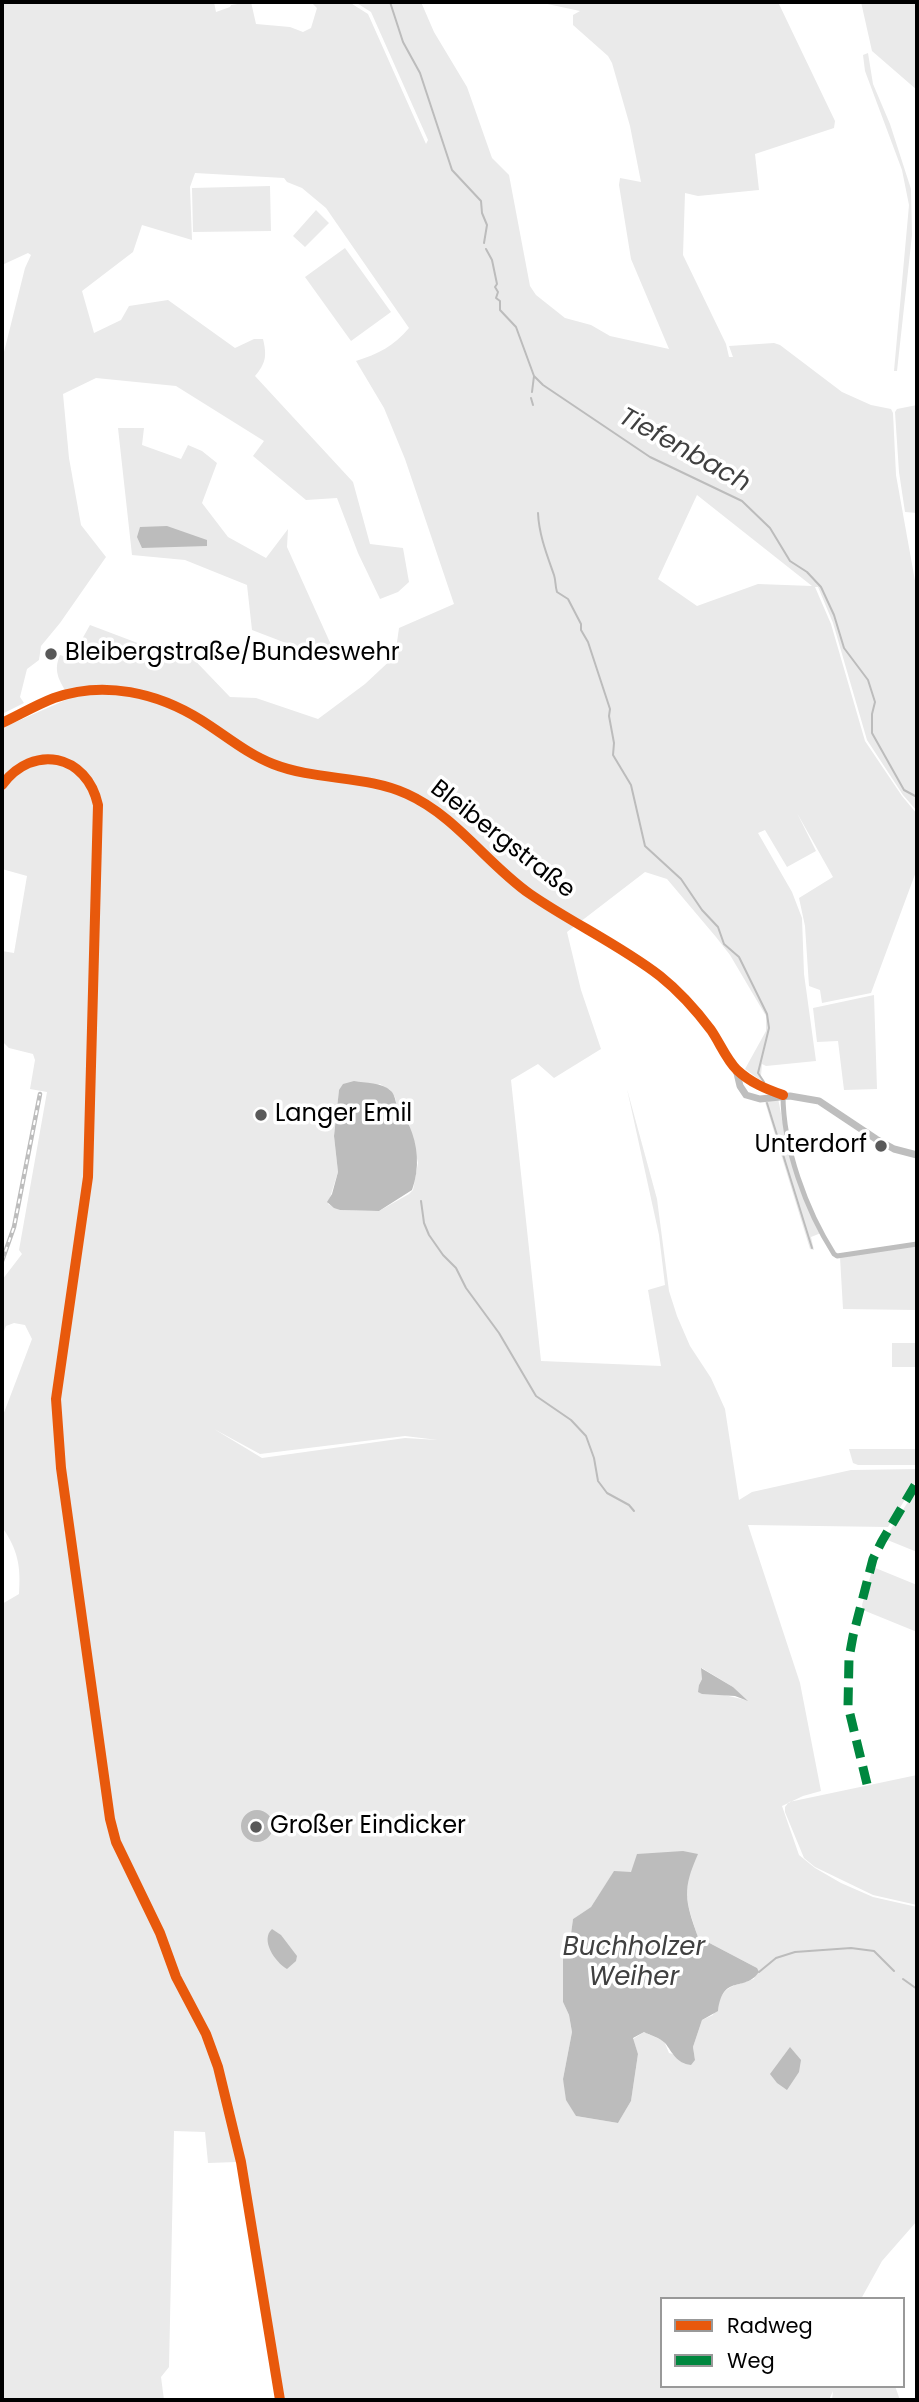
<!DOCTYPE html>
<meta charset="utf-8">
<style>
body{margin:0}
#map{position:relative;width:919px;height:2402px;overflow:hidden;background:#fff;font-family:Poppins,sans-serif}
canvas{display:block}
.frame{position:absolute;inset:0;border:4px solid #000;pointer-events:none}
.legend{position:absolute;left:660px;top:2297px;width:245px;height:91px;box-sizing:border-box;background:#fff;border:2px solid #999;margin:0;padding:9px 12px;list-style:none;font-size:21px;color:#000}
.legend li{display:flex;align-items:center;gap:14px;height:35px}
.legend b{width:35px;border:2px solid #999}
</style>
<div id="map">
<canvas width="919" height="2402"></canvas>
<div class="frame"></div>
<ul class="legend">
<li><b style="height:9px;background:#e8590c"></b>Radweg</li>
<li><b style="height:9px;background:#00873e"></b>Weg</li>
</ul>
</div>
<script>
const c = document.querySelector('canvas').getContext('2d');
c.lineJoin = 'round';
function fill(path, color) { c.fillStyle = color; c.fill(path, 'evenodd'); }
function trace(path, color, width, dash) { c.strokeStyle = color; c.lineWidth = width; c.lineCap = dash ? 'butt' : 'round'; c.setLineDash(dash || []); c.stroke(path); }
function label(font, color, halo, rows, align = 'center') {
  c.font = font + ' Poppins,sans-serif'; c.lineWidth = 7; c.setLineDash([]); c.textBaseline = 'middle'; c.strokeStyle = halo; c.fillStyle = color; for (const [text, x, y, turn = 0] of rows) {
    c.save(); c.translate(x, y); c.rotate((+turn || 0) * Math.PI / 180); c.textAlign = isNaN(turn) ? turn : align; if (halo) c.strokeText(text, 0, 0); c.fillText(text, 0, 0); c.restore();
  }
}
fill(new Path2D(`
 M5,2H214L216,12L230,7L231,5L251,2L256,24L290,27L303,32L311,28L317,8L311,2H349L368,14L426,144L428,140L371,12L355,2H421L434,32L467,87L492,158L509,175L530,286L536,295L565,318L591,325L610,336L669,349L631,259L619,185L620,178L641,182L630,126L612,63L608,56L573,25V15L580,11L538,2H778L835,121L834,128L755,154L759,190L698,196L685,193L683,255L726,344L729,357H733L729,346L774,343L780,345L842,392L871,405L891,409L893,413L896,475L917,592V811L903,795L867,740L833,623L818,587H815L831,624L865,741L902,796L917,814V869L871,993L822,1003L820,990L809,986L805,926L799,898L833,877L797,813L816,851L787,867L765,830L758,833L792,892L802,918L804,974L816,1061L766,1066L762,1064L761,1076L767,1085L745,1069L766,1031V1016L730,955L716,937L667,879L645,872L567,932L581,990L601,1049L554,1078L538,1064L511,1080L541,1361L661,1366L648,1290L665,1285L659,1235L627,1089L657,1199L669,1291L677,1316L690,1346L711,1378L725,1409L739,1500L752,1492L851,1470L917,1469V1480L888,1527L748,1525L800,1683L821,1791L803,1796L782,1806L799,1855L815,1868L841,1883L873,1897L917,1907V2221L882,2261L861,2299H662V2386H895L900,2400H832L833,2391L829,2400H283L243,2161L207,2033L181,1978L176,1983C185,2001 195,2019 202,2037C220,2077 230,2120 237,2162L208,2163L205,2132L174,2131L169,2367L161,2377L164,2400H2V1604L19,1594C21,1566 18,1550 2,1527V1418L32,1339L25,1325L14,1323L6,1326L2,1336L4,1303L2,1302V1280L22,1254L19,1250L47,1092L30,1089L35,1060L33,1054L9,1048L2,1041V951L14,953L27,876L2,869V728L70,698C61,683 52,673 60,655L66,657L81,641L90,625L172,656L183,648L230,697L256,698L318,719L365,684L395,656L399,628L454,604L405,459L384,408L356,361C378,354 394,346 409,328L326,208L302,188L287,182L284,178L195,173L190,187L192,240L142,225L133,252L82,291L94,333L121,320L129,306L168,300L235,348L254,339H263C267,356 266,363 255,376L353,482L370,544L403,548L409,582L398,592L380,599L358,553L337,498L306,500L253,456L264,441L176,386L96,378L63,394L69,458L81,525L106,557L60,623L41,646L39,660L27,669L20,697L24,703L2,714V360L25,268L31,255L28,253L2,265V7ZM697,495L812,586L758,584L697,606L658,579ZM380,1084L390,1090L395,1097L397,1107L409,1124L418,1163L413,1190L409,1194L379,1211L340,1210L328,1204L338,1172L334,1136L339,1090ZM214,1429L260,1454L405,1436L438,1440L405,1438L262,1458ZM702,1668L733,1687L746,1700L720,1694L699,1685L702,1679ZM697,1854C681,1891 686,1900 698,1937L757,1968L754,1979C726,1988 724,1986 713,2015L702,2020L693,2047L695,2060L669,2053L664,2041L644,2032L633,2039L638,2054L631,2101L618,2123L576,2116L563,2079L572,2032L569,2015L563,2002V1957L571,1934L573,1919L591,1907L614,1872H631Z
 M861,2H917V90L872,51Z
 M868,53L873,84L890,124L911,189L912,235L897,371H894L909,205L902,170L865,71L863,55Z
 M270,186L271,231L193,232L192,188Z
 M316,210L329,223L305,247L293,236Z
 M345,248L391,312L351,341L305,277Z
 M917,405V513L905,512L899,472L895,412L897,409Z
 M118,428H144L142,445L181,459L188,445L202,451L217,463L202,503L228,537L266,558L288,529L287,547L332,647L312,653L252,630L247,585L185,560L132,555Z
 M874,995L877,1089L844,1090L838,1041L817,1042L813,1008Z
 M778,1098L782,1119L802,1193L821,1233L811,1237L814,1250L810,1249L765,1102Z
 M917,1246V1310L843,1309L840,1257Z
 M892,1343H917V1367H892Z
 M849,1449H917V1465H858L853,1463Z
 M914,1492L917,1494V1552L885,1539Z
 M873,1567L917,1585V1632L863,1610L862,1605Z
 M917,1775V1905L873,1895L815,1867L804,1858L785,1812V1807L789,1802Z`), '#eaeaea');
fill(new Path2D(`
 M167,526L207,540V546L142,548L137,537L140,527Z
 M354,1081C365,1083 382,1082 391,1091C395,1095 395,1100 397,1106C399,1113 406,1118 409,1125C418,1145 420,1168 412,1190L379,1211L340,1210L334,1208L327,1202L332,1194L338,1172L334,1136L339,1090L343,1084Z
 M701,1668L733,1687L748,1701L735,1696L702,1694L698,1692L699,1685L702,1679Z
 M241 1826a16 16 0 1 1 32 0a16 16 0 1 1-32 0Z
 M683,1851L698,1854C682,1890 685,1900 698,1937L757,1968L759,1972C744,1993 723,1973 718,2011L702,2020L693,2047L695,2060L691,2065C676,2063 673,2053 665,2043C660,2038 650,2035 644,2032L633,2038L638,2054L631,2101L618,2123L576,2116L566,2100L563,2079L572,2032L569,2015L563,2002V1957L571,1934L573,1919L591,1907L614,1871L631,1872L637,1854Z
 M272,1929L281,1935L297,1956L296,1961L287,1969C275,1962 260,1940 272,1929Z
 M790,2047L801,2060L799,2072L787,2090L777,2083L770,2074Z`), '#bcbcbc');
trace(new Path2D(`
 M390,2L403,42L420,73L452,170L481,201L482,213L487,225L484,243
 M486,249L492,260L497,284L495,287L498,292L496,298L500,301V310L516,327L534,376L543,385L650,457L742,501L770,528L790,561L807,572L821,587L834,615L844,648L868,680L875,702L872,714V733L904,790L917,797
 M532,392L534,376
 M531,398L533,405
 M538,513C539,535 547,555 554,575C556,581 555,586 557,592L568,599L581,624V630L588,642L610,709L609,716L614,743L613,755L631,785L645,846L681,879L702,910L718,927L724,944L739,957L767,1014L769,1028L758,1073L764,1082
 M767,1103L812,1248
 M421,1201L424,1223L429,1235L443,1255L456,1268L466,1288L499,1333L536,1396L571,1420L586,1436L594,1458L598,1481L607,1493L629,1505L634,1511
 M759,1972L776,1958L795,1952L851,1948L874,1951L894,1971
 M903,1979L917,1989`), '#bcbcbc', 2);
trace(new Path2D(`
 M2,785C33,743 87,754 98,805L88,1177L56,1399L61,1468L110,1819L116,1842L160,1933L176,1977L206,2034L218,2067L241,2162L280,2400
 M783,1095C783,1147 806,1210 834,1254L837,1256L917,1244`), '#bebebe', 5);
trace(new Path2D(`
 M2,723C19,715 36,705 54,698C104,680 158,693 201,720C225,735 247,754 273,764C316,781 366,775 407,794C456,816 487,864 530,894C572,923 620,945 660,976C680,992 696,1010 711,1030C720,1043 726,1059 737,1070C751,1083 766,1089 783,1095
 M736,1069L740,1086L746,1095L760,1099L790,1096L819,1101L876,1139L894,1149L917,1155`), '#bebebe', 7);
const rail = new Path2D(`
 M2,1261L14,1227L40,1094`);
trace(rail, '#bdbdbd', 4.5);
trace(rail, '#fff', 2, [5]);
trace(new Path2D(`
 M867,1784L848,1706L849,1658L853,1636L873,1559L882,1541L917,1482`), '#00873e', 9, [18, 9]);
trace(new Path2D(`
 M2,723C19,715 36,705 54,698C104,680 158,693 201,720C225,735 247,754 273,764C316,781 366,775 407,794C456,816 487,864 530,894C572,923 620,945 660,976C680,992 696,1010 711,1030C720,1043 726,1059 737,1070C751,1083 766,1089 783,1095
 M2,785C33,743 87,754 98,805L88,1177L56,1399L61,1468L110,1819L116,1842L160,1933L176,1977L206,2034L218,2067L241,2162L280,2400`), '#e8590c', 10);
for (const [x, y, r, color] of [
 [51,654,7,"#595959"],
 [261,1115,7,"#595959"],
 [881,1146,7,"#595959"],
 [256,1827,7,"#595959"]
]) { const dot = new Path2D(); dot.arc(x, y, r, 0, 2 * Math.PI); c.fillStyle = color; c.fill(dot); trace(dot, '#fff', 2.5); }
label('24px', '#000', '#fff', [
 ["Bleibergstraße/Bundeswehr",65,654],
 ["Langer Emil",275,1115],
 ["Unterdorf",867,1146,"right"],
 ["Großer Eindicker",270,1827]
], 'left');
label('24px', '#000', '#fff', [
 ["Bleibergstraße",502,840,38]
]);
label('italic 26px', '#404040', '#fff', [
 ["Tiefenbach",684,451,29],
 ["Buchholzer",634,1948],
 ["Weiher",634,1978]
]);
</script>
